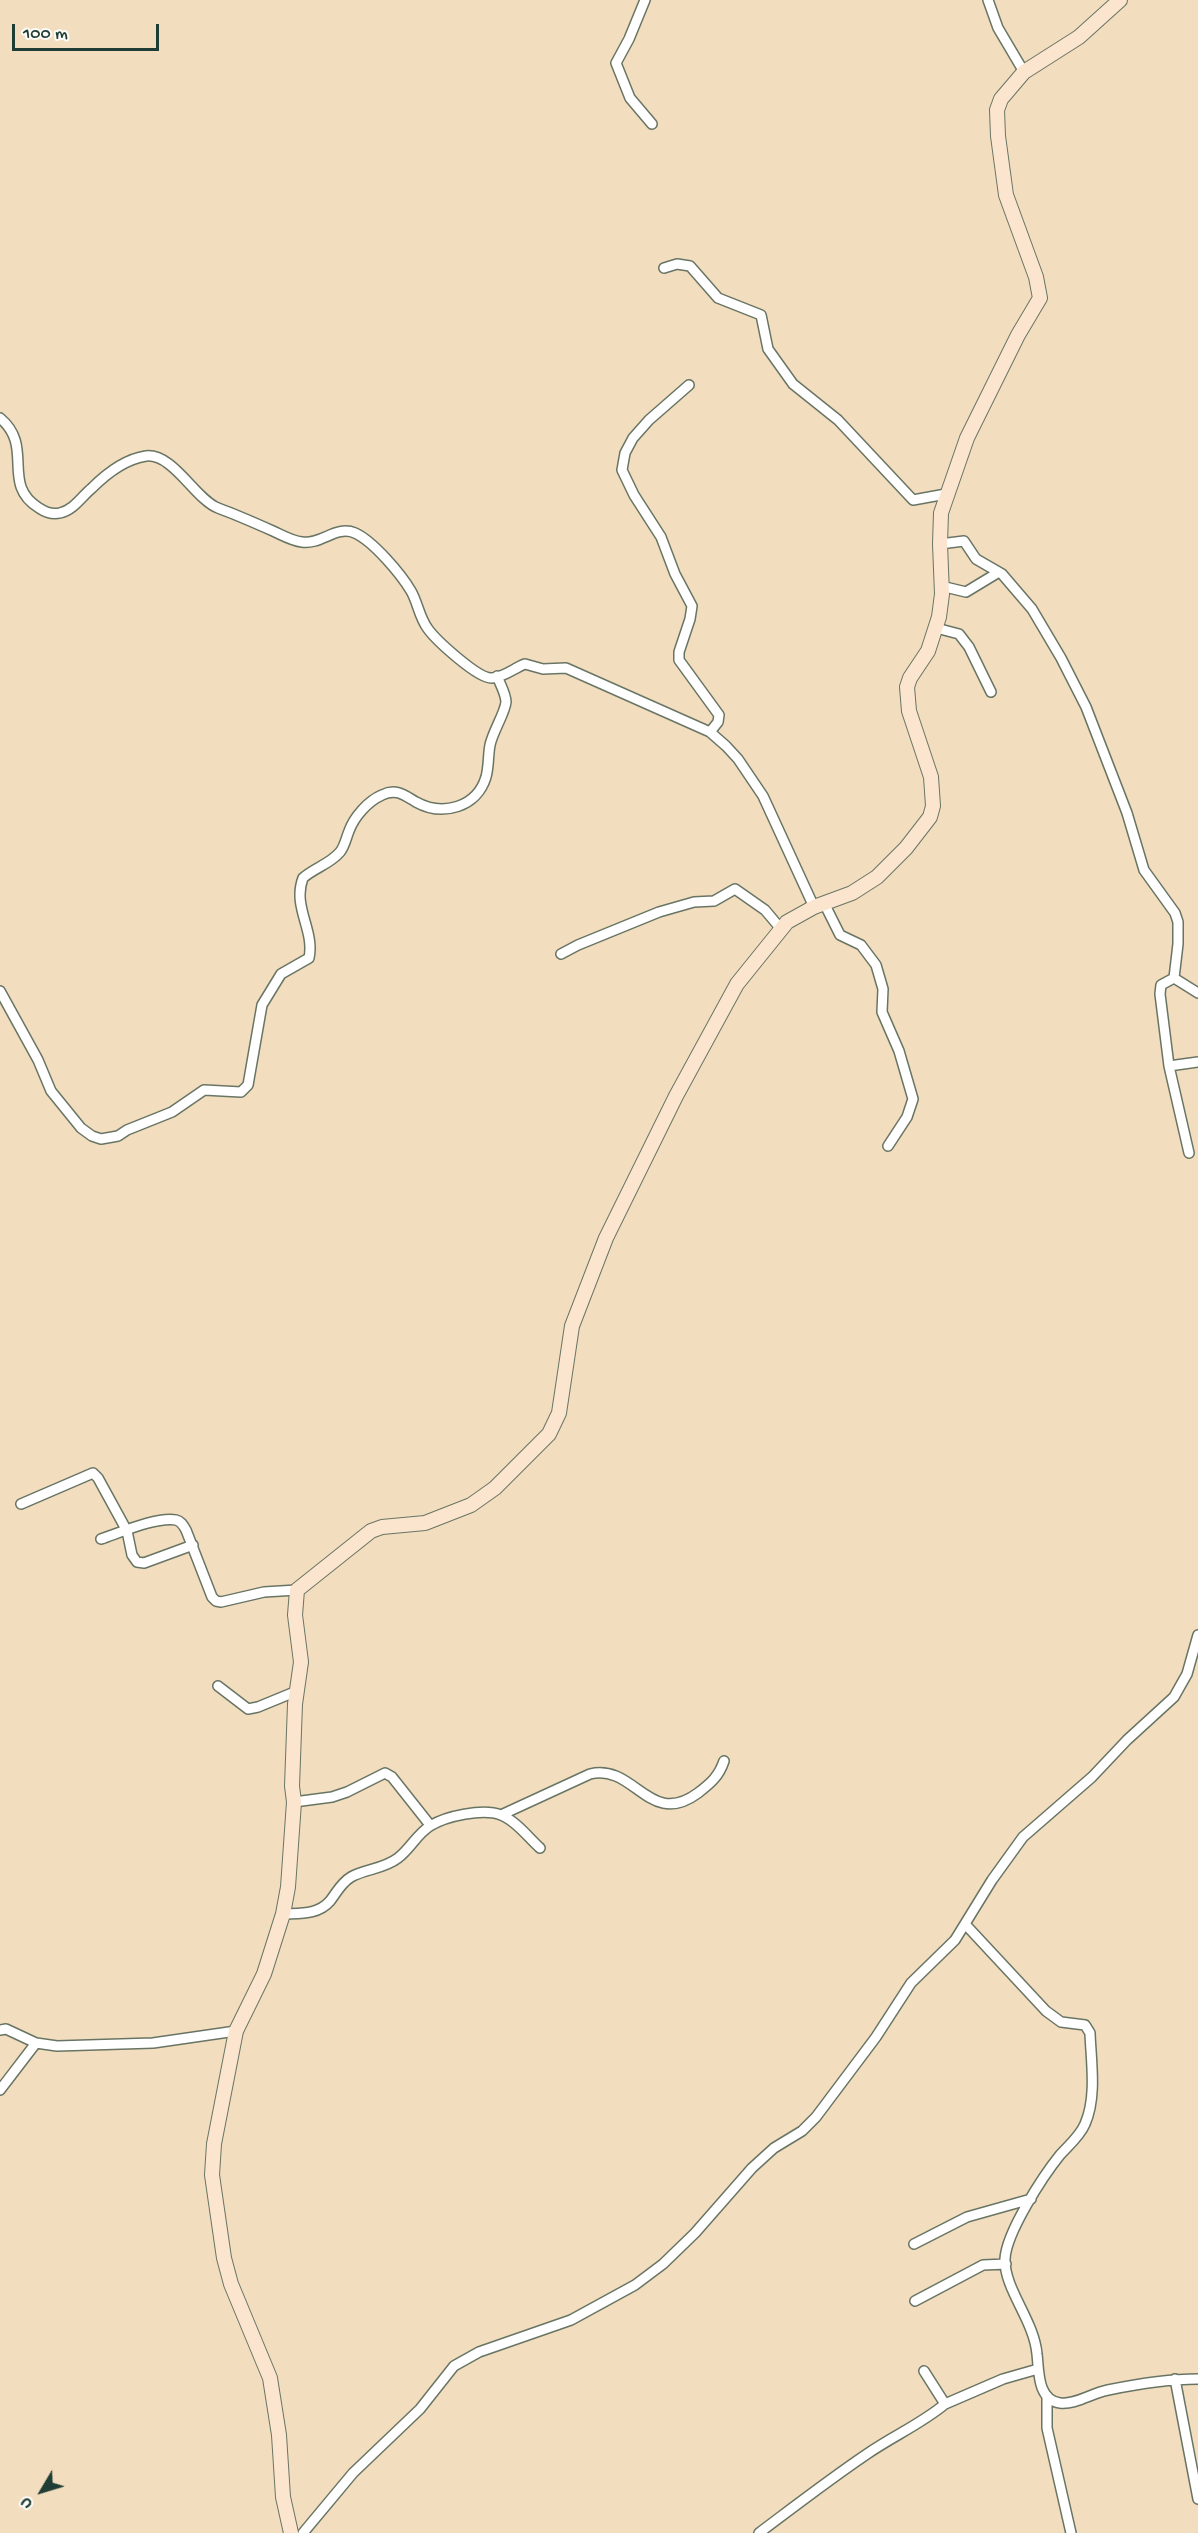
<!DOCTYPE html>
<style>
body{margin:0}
#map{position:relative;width:1198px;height:2533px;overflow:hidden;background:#f2ddbe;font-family:"Gochi Hand",sans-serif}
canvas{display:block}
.north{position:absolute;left:12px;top:2461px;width:60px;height:60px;-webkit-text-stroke:4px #fdfcf7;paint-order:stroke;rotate:232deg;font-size:16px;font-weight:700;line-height:24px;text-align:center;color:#1f3d34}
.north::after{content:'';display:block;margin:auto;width:21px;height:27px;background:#1f3d34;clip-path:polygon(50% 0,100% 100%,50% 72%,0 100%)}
.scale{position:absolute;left:12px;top:24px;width:147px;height:27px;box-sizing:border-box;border:3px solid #1f3d34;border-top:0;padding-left:8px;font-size:18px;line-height:21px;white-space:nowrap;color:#1f3d34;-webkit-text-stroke:4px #fdfcf7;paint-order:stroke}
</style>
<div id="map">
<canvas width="1198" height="2533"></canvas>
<div class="north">U</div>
<div class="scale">100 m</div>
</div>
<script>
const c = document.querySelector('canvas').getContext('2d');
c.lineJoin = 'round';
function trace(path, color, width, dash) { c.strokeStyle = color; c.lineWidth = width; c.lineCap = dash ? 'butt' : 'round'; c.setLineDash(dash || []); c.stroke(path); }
const street = new Path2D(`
 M645,0L629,39L616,63L630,98L652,124
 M988,0L998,28L1024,72
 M664,268L677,264L690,266L718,298L761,315L768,349L793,384L838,420L913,500L946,494
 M689,385L649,420L633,438L625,453L622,470L634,495L661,537L675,574L692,606L690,619L679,652V660L719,715L718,722L710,732
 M0,418C35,447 0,484 39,508C45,512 52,515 60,513C74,510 82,496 92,488C106,474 126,459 146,456C173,453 195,499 218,508C237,515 255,523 273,531C282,535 292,541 302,542C321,545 336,525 355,533C373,541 401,574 411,591C418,603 419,617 428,629C436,640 478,679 492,678C505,677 514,668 525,664L543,669L566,668L710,732L726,746L738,759L763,796L814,907
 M940,544L964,541L976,559L1002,574L1032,609L1061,658L1086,707L1127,813L1144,870L1175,913L1178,922V944L1174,978L1161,985L1160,994L1169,1066L1189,1153
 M941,586L966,592L999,572
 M936,628L959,634L969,647L991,692
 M825,905L840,935L861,945L876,965L883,989L882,1012L899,1051L913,1099L907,1117L888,1146
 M561,954L578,945L659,912L694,902L714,901L735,889L765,910L781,929
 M1174,978L1198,993
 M0,991L38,1060L51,1091L81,1128L92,1136L101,1139L118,1136L127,1130L172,1112L204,1090L241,1092L248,1085L262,1005L281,974L309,958C315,930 292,907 303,878C314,868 330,864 340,852C345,846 346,838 349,831C354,817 368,801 382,795C396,788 404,795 416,802C443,817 477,807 486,777C489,766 488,755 490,745C493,731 505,713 506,702C506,694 500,684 497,676
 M1169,1066L1198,1062
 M21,1504L93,1473L98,1478L127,1531L132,1555L137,1562L144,1563L193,1545
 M101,1539C119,1533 158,1516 176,1520C181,1521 183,1525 186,1530L212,1597L216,1601L221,1602L264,1592L297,1590
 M218,1686L248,1709L258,1707L297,1691
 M294,1802L332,1797L347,1792L385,1773L392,1777L430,1825
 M501,1815L590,1774C635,1763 649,1829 698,1793C711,1783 719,1776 724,1761
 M283,1914C300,1913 318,1915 330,1901C337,1892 341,1883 351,1877C365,1869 384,1869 398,1858C410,1849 417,1834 430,1826C446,1816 483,1808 501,1815C516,1821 528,1837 540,1848
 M965,1924L1046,2011L1061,2022L1085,2025L1090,2033C1091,2061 1097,2097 1085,2124C1080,2136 1069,2145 1060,2155C1043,2176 1006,2233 1005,2259C1004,2289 1034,2320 1037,2354C1039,2370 1037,2400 1060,2403C1075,2405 1092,2393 1108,2390C1137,2384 1168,2379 1198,2379
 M0,2030L6,2029L36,2043L57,2046L153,2043L236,2031
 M0,2090L36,2043
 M914,2244L967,2217L1031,2199
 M915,2301L983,2265L1006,2264
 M924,2371L945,2404L1003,2379L1038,2369
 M1175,2379L1198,2499
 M1047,2397V2428L1071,2533
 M303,2533L353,2473L420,2409L454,2366L479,2352L571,2320L635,2285L663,2264L695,2233L752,2168L774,2148L802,2131L816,2117L876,2037L911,1983L955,1940L992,1880L1023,1837L1092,1777L1127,1740L1174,1697L1187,1674L1198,1635
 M759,2533C795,2506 830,2479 867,2454C893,2436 921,2424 945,2404`);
const secondary = new Path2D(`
 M291,2533L283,2497L279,2435L270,2378L231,2284L224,2258L212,2175L214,2144L236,2031L264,1974L283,1914L288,1887L294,1802L292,1786L295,1704L301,1662L295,1615L297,1590L371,1531L382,1527L425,1523L471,1505L495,1488L549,1434L559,1413L572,1326L606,1238L676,1096L737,984L787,922L814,907L852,893L877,877L906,848L930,817L933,806L931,777L909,711L907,687L910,678L928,651L939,617L942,594L940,544L941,513L967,438L1018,335L1040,298L1036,277L1006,195L998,136L997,110L1001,99L1024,72L1079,37L1120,0`);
trace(street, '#697564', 12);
trace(secondary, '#697564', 16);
trace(street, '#fff', 9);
trace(secondary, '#fce5cf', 14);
</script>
